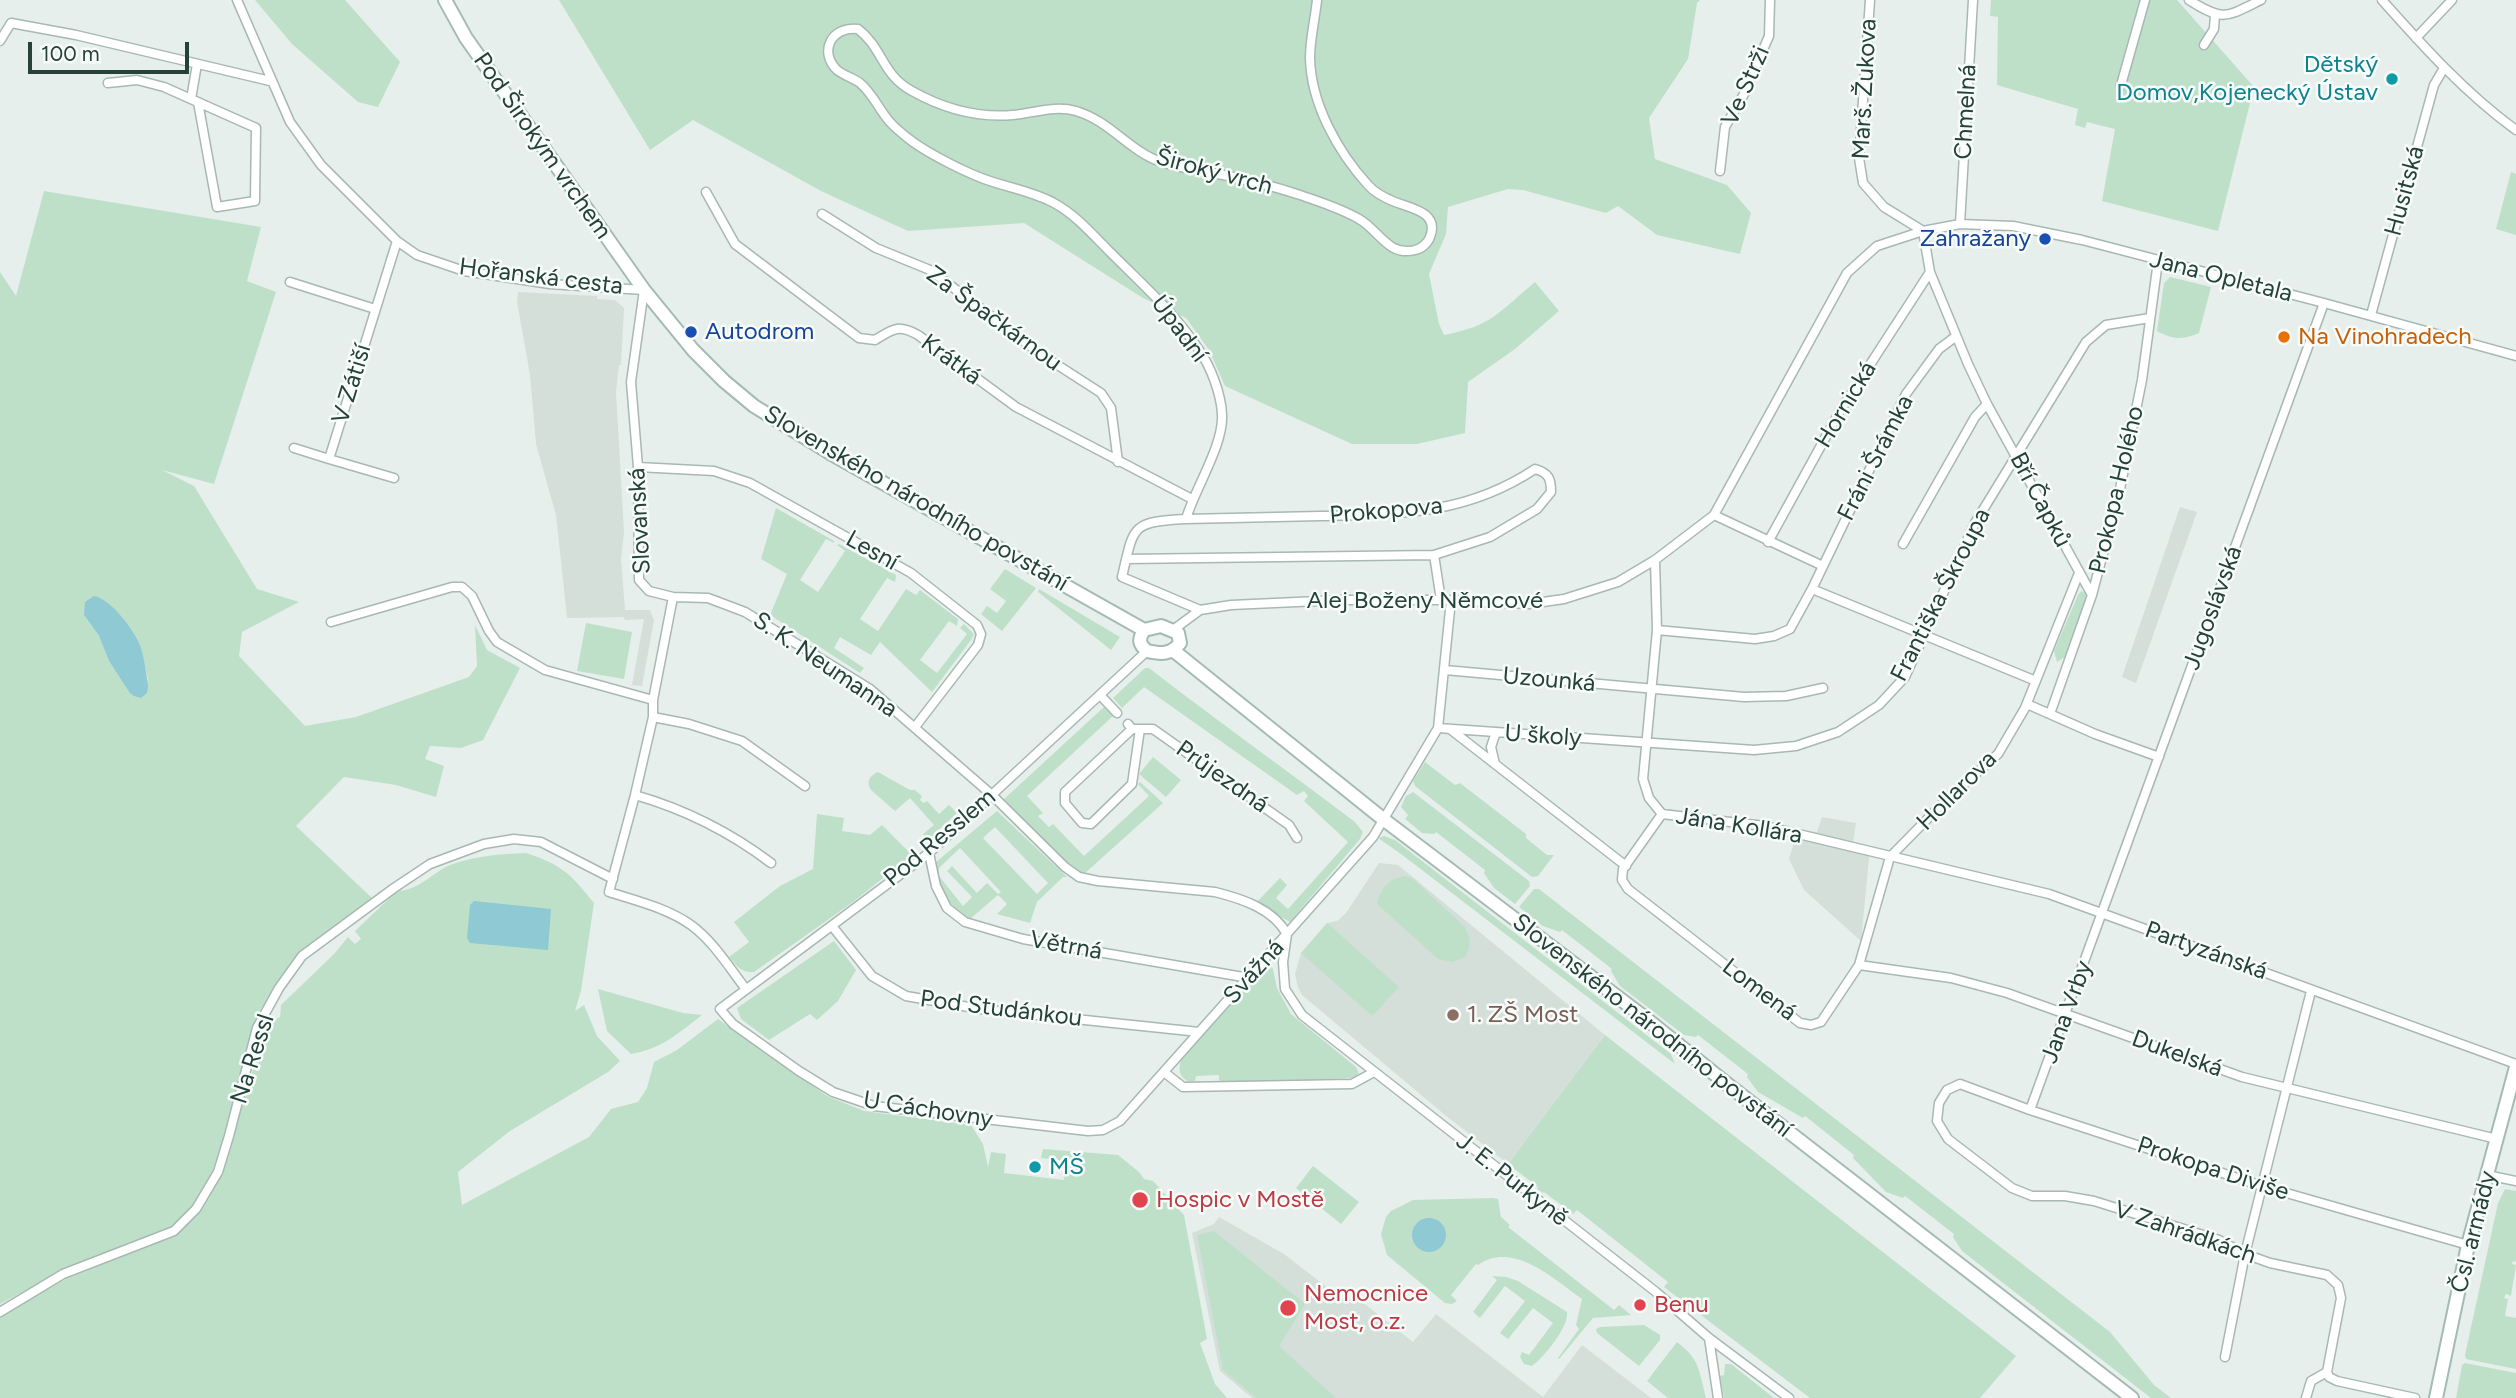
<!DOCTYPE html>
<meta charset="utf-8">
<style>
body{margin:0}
#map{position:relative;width:2516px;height:1398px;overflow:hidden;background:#e6efeb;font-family:Figtree,sans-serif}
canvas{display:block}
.scale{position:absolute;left:28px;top:42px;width:161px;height:32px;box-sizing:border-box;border:4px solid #24423a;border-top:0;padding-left:9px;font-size:21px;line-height:24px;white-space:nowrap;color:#24423a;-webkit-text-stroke:5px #f7fbf9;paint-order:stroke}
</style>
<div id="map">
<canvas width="2516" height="1398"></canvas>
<div class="scale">100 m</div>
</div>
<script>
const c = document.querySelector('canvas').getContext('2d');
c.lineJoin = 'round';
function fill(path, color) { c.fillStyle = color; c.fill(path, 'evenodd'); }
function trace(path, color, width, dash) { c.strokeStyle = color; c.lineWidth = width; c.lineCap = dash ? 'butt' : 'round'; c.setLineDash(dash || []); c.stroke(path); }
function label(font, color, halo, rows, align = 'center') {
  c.font = font + ' Figtree,sans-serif'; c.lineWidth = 5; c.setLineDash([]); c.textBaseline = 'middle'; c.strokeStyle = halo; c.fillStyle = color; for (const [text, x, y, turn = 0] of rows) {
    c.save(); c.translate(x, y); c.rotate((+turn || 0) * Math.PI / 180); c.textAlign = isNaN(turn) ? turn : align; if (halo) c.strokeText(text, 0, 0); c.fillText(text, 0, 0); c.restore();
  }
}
fill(new Path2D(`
 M518,292L597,296V299L615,300L624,308L621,365H619L616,392L624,532L621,559L625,610H650L654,620L642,686L632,685L644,619L625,620L624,617L567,618L556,515L536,444L530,375L517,302Z
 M2180,507L2197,512L2136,683L2122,677Z
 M1822,817L1856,823L1853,843L1870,848L1861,941L1804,890L1789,859L1798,830L1817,832Z
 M1379,863L1398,865L1605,1035L1508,1164L1445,1115L1302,995L1298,987L1295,974L1301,953L1327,923L1337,921L1346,913Z
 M1219,1217L1284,1254L1346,1302L1352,1294L1413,1342L1436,1314L1543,1397L1582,1345L1651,1398H1252L1220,1371L1192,1233L1214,1224Z`), '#d4dfda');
fill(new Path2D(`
 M255,0H345L400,62L378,107L358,102L292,44Z
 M559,0H1700L1697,3L1688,59L1649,118L1655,159L1727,185L1751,213L1740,254L1657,235L1618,206L1606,213L1523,190L1508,189L1448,207L1446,234L1429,274L1439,324L1444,335C1492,326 1499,312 1535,282L1559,311L1515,349L1468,382L1465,433L1417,444H1352L1225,386L1209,350L1186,318L1143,298L1024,223L908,231L821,191L693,120L650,150Z
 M1991,0H2177L2254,87L2218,231L2102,201L2115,129L2087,122L2085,128L2075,125L2078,109L1997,85L1998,17L1990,16Z
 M2511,172L2516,174V235L2496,229Z
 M44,191L261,227L247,281L276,292L214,484L162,470L194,486L257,589L299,602L242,632L239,656L305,726L356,717L469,677L477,666L475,625L487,650L520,668L483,740L461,748L430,746L425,759L444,766L436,797L396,785L344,777L296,826L372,898L297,957L260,1010L216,1171L194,1206L173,1226L62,1271L0,1304V272L16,296ZM84,615L141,649L148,680L134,696L109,661L99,636Z
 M2170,277L2211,287L2199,333C2182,340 2173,340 2157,331L2164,283Z
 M776,508L834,541V543L826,539L800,580L818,592L845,551L837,545L839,544L896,575L895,582L887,578L860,619L878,631L906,589L916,595L920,590L958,619L957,626L949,621L920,660L937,673L967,634L960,628L964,624L974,634L971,640L932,692L880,642L871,655L840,637L834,648L864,668L860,673L770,615L787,574L761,559Z
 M1005,569L1036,588L1002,631L981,614L987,606L997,613L1006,601L990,589Z
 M1039,589L1120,637L1111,650L1038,592Z
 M2081,591L2085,593L2086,597L2068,655L2057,662L2054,651L2078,595Z
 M586,623L632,632L624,679L577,671Z
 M1145,668H1149C1217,721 1287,770 1355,822L1363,832L1360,839L1290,922L1256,903L1280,878L1287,885L1276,898L1288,909L1348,842L1304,801L1308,796L1304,791L1297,795L1144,687L1122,708L1113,698Z
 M1104,707L1113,716L1027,796L1043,813L1038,816L1049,827L1053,824L1084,856L1149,796L1138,784L1140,782L1163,803L1084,874L1059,856L1003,800Z
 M1153,757L1181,780L1166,797L1139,774Z
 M1425,762L1455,785L1460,783L1526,834V838L1547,855H1554L1538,876L1532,877L1415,786L1413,781Z
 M878,772L910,790H915L922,796L920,800L924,803L927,801L939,814L949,805L957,813L928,840L923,834L934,825L910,798L895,811L871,790C866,782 869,776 878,772Z
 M1413,792L1529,881L1530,886L1515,904L1494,888L1484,873L1485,870L1436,832L1434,834L1422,833L1405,819L1408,815L1401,807L1406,796Z
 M997,811L1067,877H1063L1037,902L1030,923L997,914L1007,904L998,895L970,919C945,902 940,892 935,863ZM995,827L1048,883L1037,894L983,838ZM960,848L1001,892L998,894L987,883L977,893L952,866L947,871L972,897L963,906L939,876V868Z
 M817,814L844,818L842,831L870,835L882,825L912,855L853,902L754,972C741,973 737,966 729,957L749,942L734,922L780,886L813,869Z
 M1384,836L1395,840L1671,1054L1675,1064L1401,854L1378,838Z
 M526,853C562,865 570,873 594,903L581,991L575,1011L584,1005L597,1036L620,1061L608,1072L510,1131L458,1172L462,1205L589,1137L611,1109L638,1102L647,1088L654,1062L677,1050L718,1019L827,1096L864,1111L971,1125L983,1144L988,1167L991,1152L1006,1154L1004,1173L1064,1180L1066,1161L1041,1158L1043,1149L1118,1155L1139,1172L1144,1179L1153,1181L1184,1215L1207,1339L1200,1343L1215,1384L1227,1398H0V1317L66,1279L176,1235L199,1211L221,1173L265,1030L279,1017L280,1018L281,1005L334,954L348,937L355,944L361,939L355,931L397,891C418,891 432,873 450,865C474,856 501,854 526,853Z
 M1404,876L1412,878L1465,927L1470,939L1469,949L1465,957L1452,962L1438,959L1377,904C1381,889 1387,879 1404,876Z
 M1534,889H1539L2110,1332L2154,1385L2171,1398H2151L1962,1251L1953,1237L1954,1234L1905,1196L1903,1198L1886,1192L1853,1158L1854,1155L1805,1116L1803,1118L1758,1092L1747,1077L1748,1074L1698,1035L1696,1037L1684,1035L1620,986L1611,971L1612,969L1562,930L1560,932L1543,926L1519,907Z
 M1327,923L1399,987L1372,1016L1301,953Z
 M834,941L856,970L838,1001L817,1020L810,1014L769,1040L741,1019L737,1008Z
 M1266,965H1270L1273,969L1277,988L1291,1014L1356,1067L1359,1074L1353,1078L1225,1084L1219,1080V1075L1196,1076L1195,1081L1189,1082C1179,1076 1178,1071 1181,1060Z
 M598,989L683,1013L702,1015C680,1032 660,1050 631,1054L607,1031Z
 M1605,1035L2016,1356L1980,1398H1810L1664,1287L1668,1282L1577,1210L1573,1214L1544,1192L1543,1193L1537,1189L1538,1187L1508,1164Z
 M1313,1166L1359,1202L1341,1224L1296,1188Z
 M2505,1189L2516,1191V1262L2513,1261L2512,1264L2516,1265L2511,1296L2506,1294L2504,1298L2508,1299L2505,1316L2516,1318V1369L2466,1359L2465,1355L2498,1203Z
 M1493,1198L1498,1199L1501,1217L1510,1225L1508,1227L1614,1310L1619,1305L1631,1315L1593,1318L1559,1359L1558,1358L1579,1329L1576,1325L1582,1299C1555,1280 1513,1240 1478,1265L1476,1264L1451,1295L1457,1301L1452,1304L1445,1303L1387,1255L1381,1234L1386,1217L1391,1211L1413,1200Z
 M1214,1231L1305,1304L1279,1346L1336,1398H1256L1223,1370L1197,1235Z
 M1492,1276L1506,1277L1518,1281L1567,1312C1569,1327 1544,1357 1532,1366L1524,1364L1520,1357L1522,1352L1529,1355L1553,1323L1533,1308L1508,1339L1500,1333L1525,1301L1505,1286L1480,1318L1473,1312L1497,1280Z
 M1644,1325L1660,1335V1340L1639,1366L1597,1333L1596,1329L1600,1327Z
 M1677,1342C1700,1359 1699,1371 1706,1398H1668L1647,1381Z
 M2465,1363L2516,1373V1398H2456L2462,1365Z
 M1725,1364H1731L1774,1398H1724L1720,1376L1724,1375Z`), '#bfe0c8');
fill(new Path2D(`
 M94,596C110,598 136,632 141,648C144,658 147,676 148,687L147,693L141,698L134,696L130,693L109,661L99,636L84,615L85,602Z
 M474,901L551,909L548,950L470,943L467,938L470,905Z
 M1412 1235a17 17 0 1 1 34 0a17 17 0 1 1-34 0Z`), '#8ec9d4');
const street = new Path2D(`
 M237,0L290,122L321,165L397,241L417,255L464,271L550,284L644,290L631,382L638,467L639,580L649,591L673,597L653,700V717L635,795L609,892C637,901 667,908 691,925C713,941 729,967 745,988
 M1870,0L1859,158L1863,183L1884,207L1923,231
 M2189,0C2224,22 2226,17 2261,0
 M2382,0C2423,46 2465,93 2516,130
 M2416,38L2452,0
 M0,41L11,23L76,35L270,81
 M2204,45L2214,29L2215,14
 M108,83L137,80L164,87L256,128L255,201L217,207L198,102
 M2121,85L2145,0
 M191,99L197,64
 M1720,171L1725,127L1744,94L1769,36L1770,0
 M706,192L735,244L859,338L875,340C893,329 898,324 918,335L1016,407L1192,499
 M822,214L876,248L930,270L1042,355L1101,393L1111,408L1118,462
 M1960,224L1973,0
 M1923,231L1930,272L1968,364L1987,404L2092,595
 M290,282L375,309
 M2371,315L2434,85L2444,68
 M294,448L329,459
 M638,467L714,471L750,483L911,573L977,625L981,634L978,645L915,727
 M394,478L329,459L397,241
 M1714,515L1823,566
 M1186,519C1195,488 1224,445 1222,414C1221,394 1211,367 1199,350C1175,313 1141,283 1110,252C1092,234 1076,215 1054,203C1030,190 1003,187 979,177C959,169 930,154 913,142C905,136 895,128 889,121C878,108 873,94 860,83C853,78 843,75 837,70C818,51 832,26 858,29C883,48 881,74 912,91C944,109 977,118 1013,115C1034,113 1055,105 1076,111C1110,121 1129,151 1161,162C1179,168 1199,170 1218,174C1245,179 1273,186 1300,195C1320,202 1340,208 1359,219C1379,230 1388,257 1415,250C1421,249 1428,243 1430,237C1440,212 1410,208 1395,202C1385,198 1375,193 1368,185C1338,152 1311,104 1310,58C1310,39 1315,19 1317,0
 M1768,542L1840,411L1930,272
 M1903,544L1975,417L1987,404
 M1434,555L1441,600
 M1126,559L1434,555L1490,537L1537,509L1551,492C1551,479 1549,473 1535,469C1466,515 1400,514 1320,516C1275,517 1231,518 1186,519C1131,522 1134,525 1122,577L1200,610
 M1655,560L1657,630L1643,779L1649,798L1662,814L1765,826L2049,894L2516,1064
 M1812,589L2036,681
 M673,597L708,598L745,612L870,689L992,795L1065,867L1079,877L1098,881L1215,892C1243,899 1273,909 1287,934
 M331,622L452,587H462L472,596L489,631L497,642L545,670L653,700
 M1173,630L1200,610L1231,605L1340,600H1441L1529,604L1564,599L1618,582L1655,560L1714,515L1847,273L1877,246L1923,231L1960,224L2013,226L2082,240L2324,303L2516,356
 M1657,630L1755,639L1774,636L1790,629L1812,589L1906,394L1939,349L1955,337
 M1147,651L929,853L720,1009L733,1024L799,1071L833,1092L874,1106L1088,1131L1103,1130L1120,1121L1373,837L1438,728L1451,600
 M1445,670L1744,697L1786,696L1823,688
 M1100,695L1117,713
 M2027,704L2095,734L2159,757
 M2050,714L2092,595L2120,489L2142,380L2158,261
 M653,717L689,724L742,741L805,786
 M1128,724L1132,729H1153L1289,825L1297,838
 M1438,728L1754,750L1796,746L1838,732L1879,705L1905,677L1975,523L2086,342L2106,325L2150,318
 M1132,729L1065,792V803L1082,823L1091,824L1132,784L1140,729
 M1450,729L1626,866
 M1495,764L1491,747L1496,732
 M635,795C684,809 730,832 771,863
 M1662,814L1623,869L1622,880L1628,889L1800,1023L1811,1025L1821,1022L1859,965L1890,857L1946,800L1998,754L2025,708L2079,573
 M929,853L936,886L947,908L965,922L1023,939L1249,978
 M832,926L872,976L906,996L980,1009L1199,1032
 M1287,934L1283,962L1285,989L1302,1015L1656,1292L1709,1338L1789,1398
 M1859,965L1951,978L2007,993L2242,1077L2497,1139
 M1164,1072L1183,1087L1352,1084L1374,1072
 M2030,1110L2324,303
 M2487,1175L2516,1181
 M0,1312L63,1274L174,1231L196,1209L218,1172L229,1136L257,1028L279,988L302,956L394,888L430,864L484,844L514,839L541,842L613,879
 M1709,1338L1718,1398
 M2225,1357L2245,1254L2311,991
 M2327,1372L2329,1377L2337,1381L2415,1398
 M2306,1398L2311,1381L2327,1372L2341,1298L2338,1285L2327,1275L2270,1263L2245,1254L2219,1240L2094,1201L2065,1196H2032L2012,1188L1948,1139L1937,1121L1939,1103L1947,1090L1960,1084L2030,1110L2262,1186L2468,1245`);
const secondary = new Path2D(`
 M445,0L466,38L644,290L693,350L724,381L754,406L830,453L1144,630
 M1161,626L1178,633L1180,643C1171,655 1161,654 1147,651C1139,644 1138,640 1144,630Z
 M1174,651L1383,819L1644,1017L1727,1084L2132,1398
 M2436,1398L2468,1245L2516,1067`);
trace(street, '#a8b8b2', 11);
trace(secondary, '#a4bbb3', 16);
trace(street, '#fff', 8);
trace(secondary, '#fff', 12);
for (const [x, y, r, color] of [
 [2392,79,7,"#0f9aa8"],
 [2045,239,7,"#1a4fb4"],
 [691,332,7,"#1a4fb4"],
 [2284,337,7,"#e8710a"],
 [1453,1015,7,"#8d6e63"],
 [1035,1167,7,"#0f9aa8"],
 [1140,1200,9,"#e0444e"],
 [1640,1305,7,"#e0444e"],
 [1288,1308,9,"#e0444e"]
]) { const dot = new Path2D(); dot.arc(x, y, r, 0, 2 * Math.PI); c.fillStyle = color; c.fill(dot); trace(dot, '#f7fbf9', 2.5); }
label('24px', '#0d838f', '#f7fbf9', [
 ["Dětský",2378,65],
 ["Domov,Kojenecký Ústav",2378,93],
 ["MŠ",1049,1167,"left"]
], 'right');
label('24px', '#24423a', '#f7fbf9', [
 ["Ve Strži",1746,86,-66],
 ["Marš. Žukova",1865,89,-87],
 ["Chmelná",1966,112,-87],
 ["Pod Širokým vrchem",542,146,55],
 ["Široký vrch",1214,172,15],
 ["Husitská",2405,191,-75],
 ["Hořanská cesta",541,277,7],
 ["Jana Opletala",2221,277,14],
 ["Za Špačkárnou",994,319,36],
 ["Úpadní",1179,329,53],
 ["Krátká",951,360,36],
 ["V Zátiší",352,384,-73],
 ["Hornická",1846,405,-59],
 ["Fráni Šrámka",1876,458,-63],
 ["Prokopa Holého",2117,490,-77],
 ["Slovenského národního povstání",916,499,30],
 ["Bří Čapků",2040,500,62],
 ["Prokopova",1386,511,-5],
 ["Slovanská",640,521,-93],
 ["Lesní",872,551,29],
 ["Františka Škroupa",1941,595,-63],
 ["Alej Boženy Němcové",1425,601],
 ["Jugoslávská",2213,608,-70],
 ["S. K. Neumanna",825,665,34],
 ["Uzounká",1549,680,5],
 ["U školy",1543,736,4],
 ["Průjezdná",1222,777,35],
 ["Hollarova",1957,791,-45],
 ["Jána Kollára",1739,826,9],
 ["Pod Resslem",940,838,-40],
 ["Větrná",1066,946,10],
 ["Partyzánská",2206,951,20],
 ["Svážná",1254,972,-48],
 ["Lomená",1759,990,37],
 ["Pod Studánkou",1001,1009,7],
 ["Jana Vrby",2067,1012,-70],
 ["Slovenského národního povstání",1652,1026,38],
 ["Dukelská",2177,1054,20],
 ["Na Ressl",253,1059,-72],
 ["U Cáchovny",928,1110,9],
 ["Prokopa Diviše",2213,1169,18],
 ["J. E. Purkyně",1512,1180,38],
 ["Čsl. armády",2474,1232,-76],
 ["V Zahrádkách",2185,1233,19]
]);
label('24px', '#164399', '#f7fbf9', [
 ["Zahražany",2031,239],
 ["Autodrom",705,332,"left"]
], 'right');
label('24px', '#c56008', '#f7fbf9', [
 ["Na Vinohradech",2298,337]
], 'left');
label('24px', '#785e54', '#f7fbf9', [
 ["1. ZŠ Most",1467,1015]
], 'left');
label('24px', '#be3a42', '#f7fbf9', [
 ["Hospic v Mostě",1156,1200],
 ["Nemocnice",1304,1294],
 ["Most, o.z.",1304,1322],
 ["Benu",1654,1305]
], 'left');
</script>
